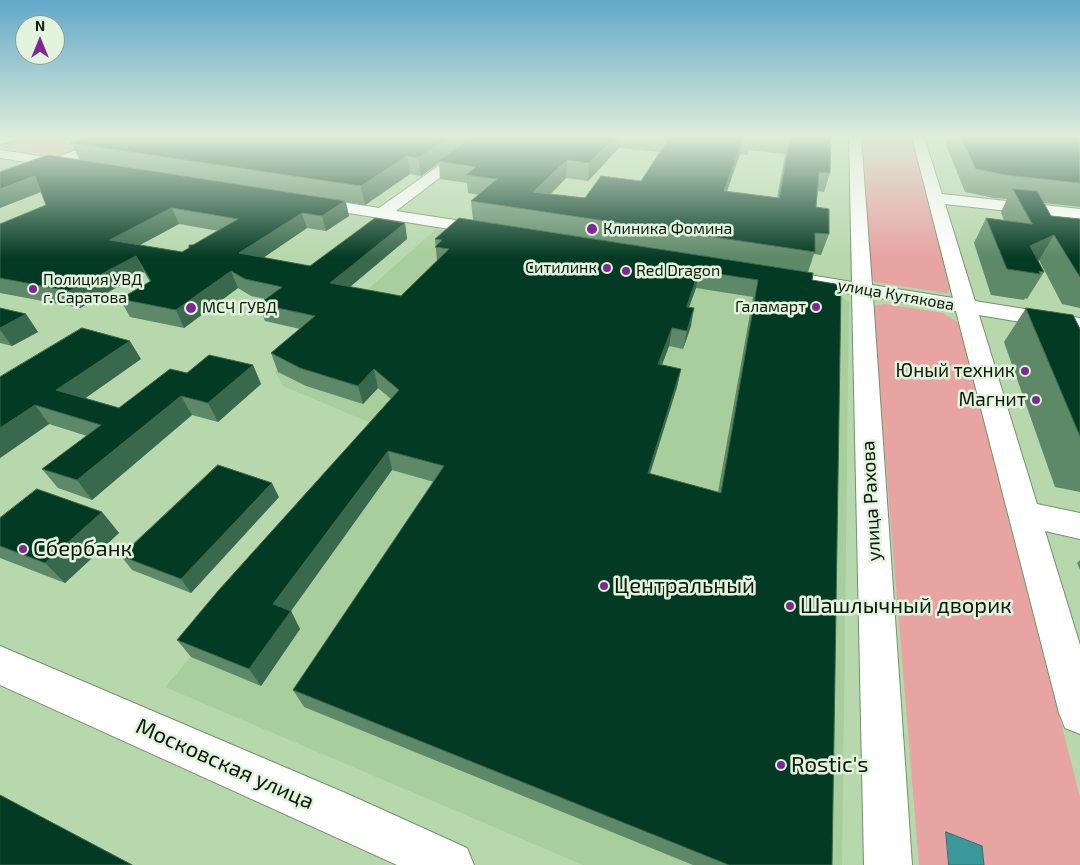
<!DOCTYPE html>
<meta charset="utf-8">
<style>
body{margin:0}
#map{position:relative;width:1080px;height:865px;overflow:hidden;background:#b7d8ad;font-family:"Exo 2",sans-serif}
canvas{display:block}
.north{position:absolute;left:15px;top:15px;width:50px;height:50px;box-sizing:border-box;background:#e2f4de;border:1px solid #8d9c89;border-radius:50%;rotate:0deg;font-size:14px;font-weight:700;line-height:20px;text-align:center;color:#0d190a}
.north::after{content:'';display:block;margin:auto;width:18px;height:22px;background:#7f2795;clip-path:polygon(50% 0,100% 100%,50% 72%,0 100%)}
</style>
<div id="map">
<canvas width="1080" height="865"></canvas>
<div class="north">N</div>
</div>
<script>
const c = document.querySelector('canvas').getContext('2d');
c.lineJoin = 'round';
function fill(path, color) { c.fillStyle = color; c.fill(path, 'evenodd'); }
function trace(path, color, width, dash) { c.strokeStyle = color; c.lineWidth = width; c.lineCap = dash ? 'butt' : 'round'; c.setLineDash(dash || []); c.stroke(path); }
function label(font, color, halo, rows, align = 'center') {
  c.font = font + ' "Exo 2",sans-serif'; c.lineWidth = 5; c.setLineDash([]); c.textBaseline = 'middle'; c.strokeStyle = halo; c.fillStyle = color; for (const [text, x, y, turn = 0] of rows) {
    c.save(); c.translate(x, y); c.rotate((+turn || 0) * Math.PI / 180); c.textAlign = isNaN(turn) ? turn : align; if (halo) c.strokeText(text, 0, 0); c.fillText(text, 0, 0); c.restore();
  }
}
fill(new Path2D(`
 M436,229L830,294L843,298L849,302L842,865H583L165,687L385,429L283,386L275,372Z`), '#a7ce9c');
fill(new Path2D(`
 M19,137H116L59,156L9,149L0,144Z
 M860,137H913L953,288L946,293L875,282L869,278Z
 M885,304L943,313L959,323L1080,797V865H919L873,308L877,305Z`), '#e8a3a3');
const water = new Path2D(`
 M946,832L982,846L984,865H949Z`);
fill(water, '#3a979a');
trace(water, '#2c716f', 1);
const minor = new Path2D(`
 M479,137H493L396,211L488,225L494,226L497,230L494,234L488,235L310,207L302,202L310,197L379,208Z
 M849,137H861L872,285L953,298L912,137H924L942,194L1080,209V219L945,204L975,301L1080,318V332L979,315L1037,504L1080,513V539L1045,531L1080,645V734L1065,728L1059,713L956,311L873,297L912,865H864L852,294L804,286L797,284L794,280L797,276L804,274L852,282Z
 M0,150L73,161L80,165L73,169L0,158Z`);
const major = new Path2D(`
 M0,137H18L17,140L0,144Z
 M113,137H130L129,140L0,187V177Z
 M0,646L350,795L467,848L474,865H397L0,685Z`);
trace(minor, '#73926a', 2);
trace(major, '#73926a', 2);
fill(minor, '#fff');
fill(major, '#fff');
trace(new Path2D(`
 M0,145L26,137`), '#657c5f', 1);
fill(new Path2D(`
 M89,137H831L830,173L824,192L818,191L816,207L829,234L821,255L814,254L808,272L812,280L832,865H693L304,707L293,690L434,482L392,470L291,611L300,629L261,686L191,657L177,640L391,399L378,388L363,404L306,386L278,372L271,353L300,329L265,321L259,304L265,299L251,296L238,288L184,328L130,317L120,299L150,282L144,272L80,308L0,293V224L46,205L41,192L0,208L80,160L71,143ZM619,148L659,152L641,181L585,198L551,194L566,178L588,181ZM749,150L785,154L777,198L727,191L740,154L747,155ZM439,163L440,179L467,183L468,193L479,195L471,201L473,220L435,239L437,261L401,296L350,287L407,239L405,223L310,266L263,258L307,228L326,231L349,216L346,202L365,205L410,174L421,176ZM179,224L219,231L182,252L140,245ZM696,288L753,297L718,492L650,474L677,387L681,369L662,365L669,346L683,349L691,326L689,307Z
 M943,137H1080V207L1044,203L1051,216L1080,219V308L1062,304L1039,260L1038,261L1044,272L1027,299L1025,298L1024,300L991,295L974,243L986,218L1004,221L1001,212L1007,199L994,198L965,192Z
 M0,308L26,314L38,332L12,346L0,343Z
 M1026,308L1080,329V492L1055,487L1004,342Z
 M141,359L85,398L119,408L187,373L253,365L261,384L218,422L192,415L92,500L58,488L42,469L87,436L49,424L0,458V377Z
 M279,497L191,593L132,570L121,556Z
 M102,512L119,533L65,583L0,558V518Z
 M1080,560V570L1077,563Z`), '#5d8968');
fill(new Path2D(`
 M450,137H476L438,161L439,163L421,176L418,158Z
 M615,137H620L619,148L588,181L589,163Z
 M744,137L740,154L720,211L724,191Z
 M407,156L410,174L365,205L361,186Z
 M567,160L566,178L533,211V192Z
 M35,176L43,191L0,208V189Z
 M345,201L349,216L326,231L322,216Z
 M172,208L179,224L119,256L110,240Z
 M302,213L307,228L245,270L239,253Z
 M405,223L407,239L334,300L330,283Z
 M1054,235L1039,260L1018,270L1030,246Z
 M136,256L144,272L80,308L69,291Z
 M231,271L238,288L184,328L176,310Z
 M699,271L696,288L683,324L687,307Z
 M694,308L691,326L683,349L687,331Z
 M26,314L38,332L12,346L0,330V328Z
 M672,328L669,346L655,383L658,364Z
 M130,341L141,359L70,409L56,390Z
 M253,365L261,384L218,422L208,403Z
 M374,369L378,388L363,404L358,386Z
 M681,369L677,387L644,492L648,473Z
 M181,396L192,415L92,500L77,480Z
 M35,405L49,424L0,458V428Z
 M388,451L392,470L283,622L273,604Z
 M272,483L279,497L191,593L181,579Z
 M102,512L119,533L65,583L45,563Z
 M291,611L300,629L261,686L249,669Z
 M0,795L133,865H132Z`), '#39694c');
const building = new Path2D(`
 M89,137H450L418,158L407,156L361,186L71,143Z
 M472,137H615L589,163L567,160L533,192L585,198L601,176L641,181L670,137H744L724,191L779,198L790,137H787H831L830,173L819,172L816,207L829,209V234L815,233V252L471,201L497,179L466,175L476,167L438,161Z
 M961,137H1079L1080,183L1006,175L976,169Z
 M48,155L345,201L322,216L302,213L239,253L310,266L375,218L405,223L330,283L401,296L449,249L435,247L442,240L435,239L459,218L813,273L812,280L841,285L832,865H729L293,690L444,466L388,451L273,604L291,611L249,669L177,640L218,591L399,390L374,369L358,386L300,368L271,353L315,316L259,304L282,287L245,279L231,271L176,310L120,299L151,281L136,256L69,291L0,278V224L46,205L35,176L0,189V172ZM172,208L238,219L193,245H189V248L182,252L110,240ZM699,271L758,280L721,493L648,473L681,369L658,364L672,328L687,331L694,308L687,307Z
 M1013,189L1037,191L1051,216L1080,219V277L1054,235L1030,246L1044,272L1039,271L1040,274L1007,269L986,218L1032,224Z
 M0,308L26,314L0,328Z
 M1026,308L1073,315L1080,329V436Z
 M82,328L130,341L56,390L119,408L170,369L187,373L209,355L253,365L208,403L181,396L77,480L42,469L101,425L35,405L0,428V377Z
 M218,465L272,483L181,579L121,556Z
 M37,489L102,512L45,563L0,546V518Z
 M0,795L132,865H0Z`);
fill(building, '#033a23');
trace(building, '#39694c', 1);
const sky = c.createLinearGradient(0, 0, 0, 258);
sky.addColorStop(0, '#62a8c9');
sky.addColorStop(0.53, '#dfedda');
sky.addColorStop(1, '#dfedda00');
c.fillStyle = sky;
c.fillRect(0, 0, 1080, 258);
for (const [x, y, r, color] of [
 [592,229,6,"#7f2795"],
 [607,268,5,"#7f2795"],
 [626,271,5,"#7f2795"],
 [33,289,5,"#7f2795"],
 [816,307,5,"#7f2795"],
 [191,308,6,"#7f2795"],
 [1025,371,5,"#7f2795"],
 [1036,400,5,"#7f2795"],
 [23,549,5,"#7f2795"],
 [604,586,5,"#7f2795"],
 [790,606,5,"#7f2795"],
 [781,765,5,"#7f2795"]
]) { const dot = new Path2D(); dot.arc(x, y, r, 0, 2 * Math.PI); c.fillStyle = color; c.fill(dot); trace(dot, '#e2f4de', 2); }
label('16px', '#0d190a', '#e2f4de', [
 ["Клиника Фомина",603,229],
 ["Ситилинк",597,268,"right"],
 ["Red Dragon",636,271],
 ["Полиция УВД",43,280],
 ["г. Саратова",43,298],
 ["Галамарт",806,307,"right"],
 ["МСЧ ГУВД",202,308]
], 'left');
label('16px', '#0d190a', '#e2f4de', [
 ["улица Кутякова",896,295,10]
]);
label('19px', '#0d190a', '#e2f4de', [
 ["Юный техник",1015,371],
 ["Магнит",1026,400]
], 'right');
label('19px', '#0d190a', '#e2f4de', [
 ["улица Рахова",871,501,-93]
]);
label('22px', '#0d190a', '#e2f4de', [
 ["Сбербанк",33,549],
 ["Центральный",614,586],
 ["Шашлычный дворик",800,606],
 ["Rostic's",791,765]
], 'left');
label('22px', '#0d190a', '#e2f4de', [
 ["Московская улица",225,764,24]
]);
</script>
